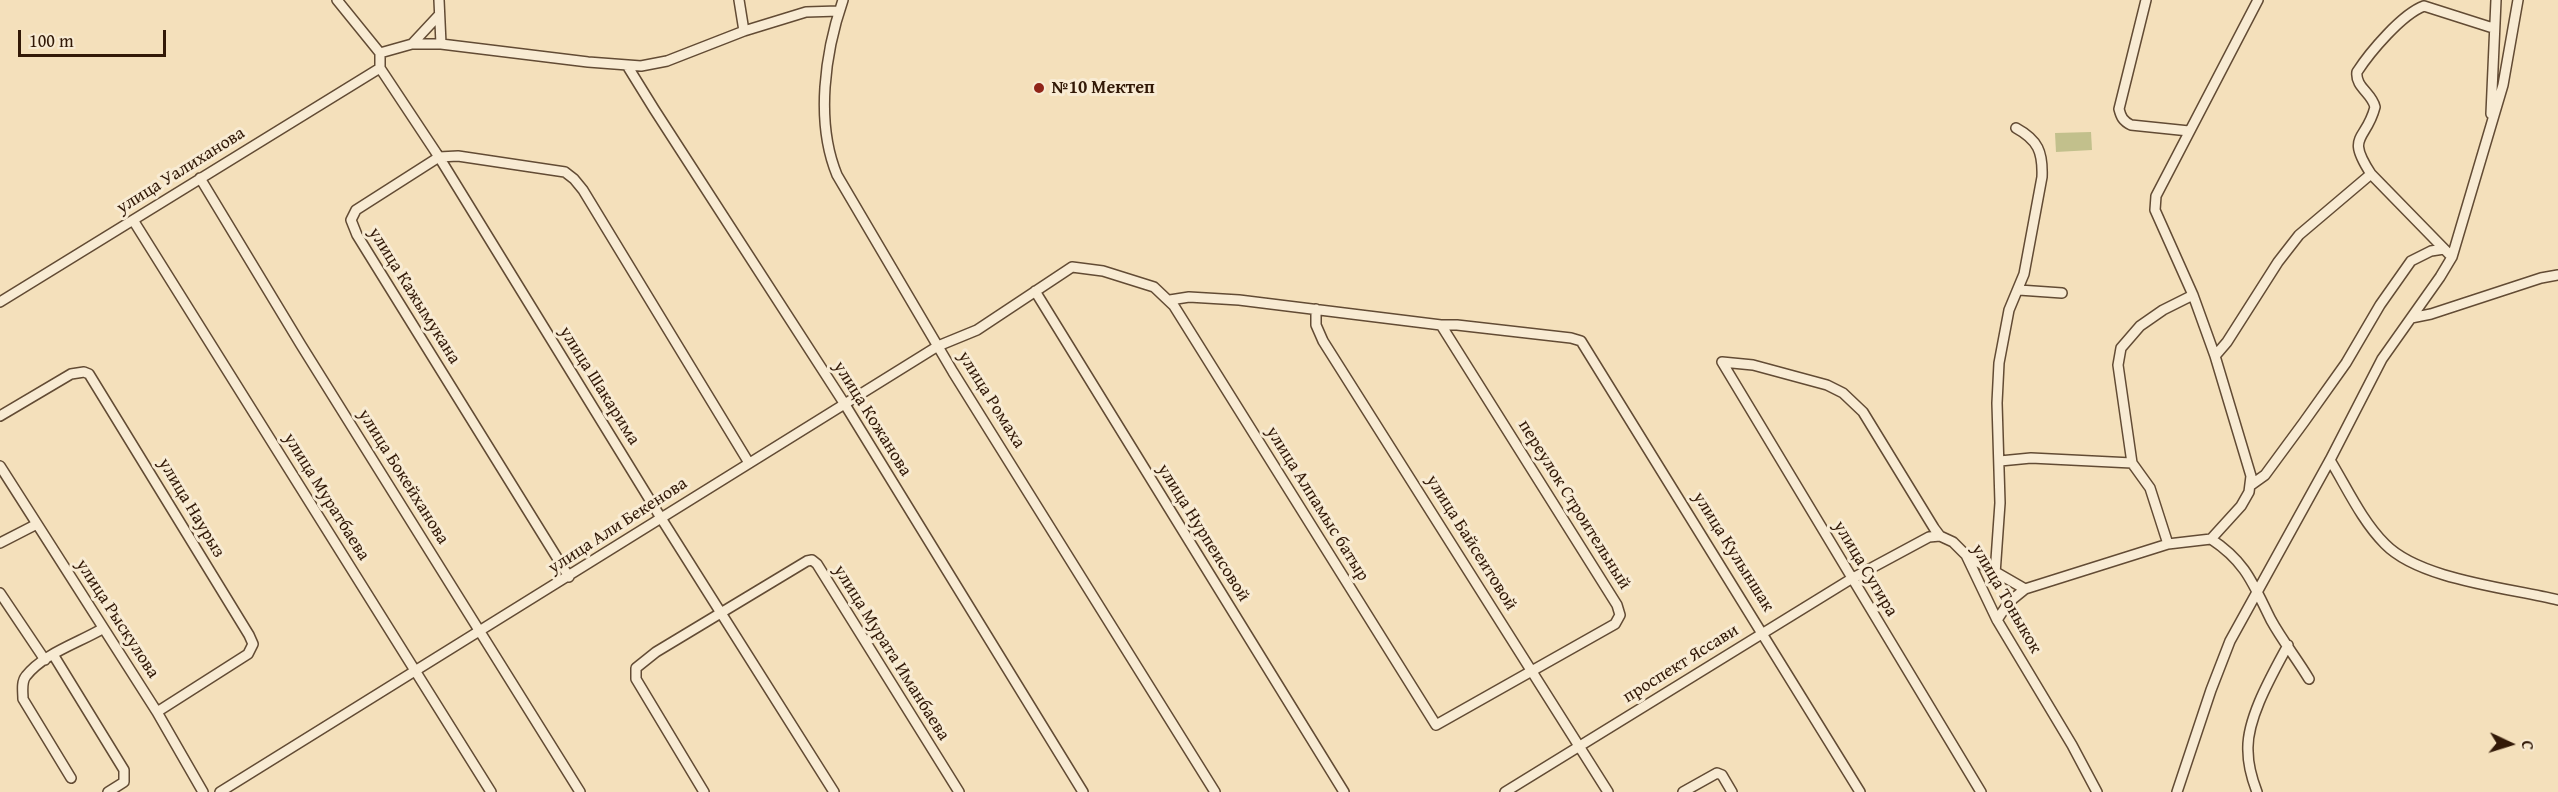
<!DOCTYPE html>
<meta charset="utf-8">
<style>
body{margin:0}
#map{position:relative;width:2558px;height:792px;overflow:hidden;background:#f4e0bb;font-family:"Gentium Book Plus",serif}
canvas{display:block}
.north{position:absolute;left:2480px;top:714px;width:60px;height:60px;-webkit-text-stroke:4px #f8ebd3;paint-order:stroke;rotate:94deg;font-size:16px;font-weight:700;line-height:24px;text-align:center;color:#321907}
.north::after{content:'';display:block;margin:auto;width:21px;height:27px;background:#321907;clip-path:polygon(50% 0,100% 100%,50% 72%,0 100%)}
.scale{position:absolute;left:18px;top:30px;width:148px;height:27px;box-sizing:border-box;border:3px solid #321907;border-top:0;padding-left:8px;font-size:18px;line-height:21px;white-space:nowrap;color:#321907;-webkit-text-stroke:4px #f8ebd3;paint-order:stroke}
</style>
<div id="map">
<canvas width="2558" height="792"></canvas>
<div class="north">С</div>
<div class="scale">100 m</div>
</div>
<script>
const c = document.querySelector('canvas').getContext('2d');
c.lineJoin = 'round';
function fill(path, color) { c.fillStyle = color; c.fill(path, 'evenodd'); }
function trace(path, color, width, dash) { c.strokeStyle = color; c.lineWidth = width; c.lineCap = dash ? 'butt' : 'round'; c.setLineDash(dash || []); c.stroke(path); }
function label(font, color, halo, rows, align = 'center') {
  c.font = font + ' "Gentium Book Plus",serif'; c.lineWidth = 6; c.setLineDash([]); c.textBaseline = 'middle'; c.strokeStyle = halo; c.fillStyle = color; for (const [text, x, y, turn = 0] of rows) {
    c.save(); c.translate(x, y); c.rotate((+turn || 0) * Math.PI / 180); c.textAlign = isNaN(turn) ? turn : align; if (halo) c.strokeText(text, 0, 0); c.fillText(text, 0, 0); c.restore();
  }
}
fill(new Path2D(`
 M2091,132L2092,150L2056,152L2055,133Z`), '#c2c08c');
const street = new Path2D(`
 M337,0L380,53V68L439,157L661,518L834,792
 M439,0L441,44
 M739,0L744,31
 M843,0C825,52 815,122 837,175L953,372L1215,792
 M2146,0L2119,109C2121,117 2123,121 2131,125L2189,131
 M412,44L439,15
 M380,53L412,44H441L588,62L641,66L667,61L744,31L806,12L839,11
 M628,67L654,109L844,403L1083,792
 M2491,114L2496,0
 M200,178L301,345L580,792
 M133,220L491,792
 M2452,257L2371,174C2345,134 2366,142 2375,107C2372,93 2355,87 2357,72C2370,52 2402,14 2424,6L2493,28
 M2019,290L2062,293
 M1035,291L1344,792
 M1170,300L1189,297L1239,300L1441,325H1457L1571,338L1581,341L1860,792
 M0,302L380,68
 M1316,309V325L1323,341L1608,792
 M2411,318L2431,314L2541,278L2558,275
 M2215,356L2227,342L2278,262L2299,235L2371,174
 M1722,362L1753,365L1827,385L1843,393L1863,412L1934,528L1940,536L1953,542L1966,555L1997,620L2072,745L2097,792
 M1722,362L1981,792
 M0,416L71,374L84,372L89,374L249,635L253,644L248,654L157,712
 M2330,460C2347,488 2362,521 2385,544C2420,580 2510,588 2558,600
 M2000,461L2031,458L2132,463
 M0,466L157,712L203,792
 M2251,485L2265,475L2304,422L2346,363L2380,305L2411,261L2431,251L2444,249
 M2211,539C2246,562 2253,584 2271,620C2282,640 2297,659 2309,679
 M0,543L37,524
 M2168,544L2150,488L2132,463L2118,365L2121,348L2140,326L2163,310L2193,295
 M1966,555L2025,589
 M1995,574L2000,503L1997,403L1999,363L2009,310L2024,274L2042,177C2043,152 2038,140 2016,128
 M569,577L357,235L351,220L356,210L439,157L458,156L565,172L574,179L583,190L749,463
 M0,593L45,660
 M1997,620L2009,602L2025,589L2168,544L2211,539L2241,506L2249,492L2251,476L2215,356L2193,295L2155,210L2156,196L2258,0
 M54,656L124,770V782L108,792
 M71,778L23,699C23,692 21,682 26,676C43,654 78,643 102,629
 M220,792L938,346L977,330L1072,267L1103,271L1154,287L1174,306L1436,725L1615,624L1620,615L1617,605L1441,325
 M704,792L636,679V668L656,652L807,561L812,560L817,564L959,792
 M1505,792L1851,579L1929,537L1940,536
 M1683,792L1717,773L1722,775L1732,792
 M2177,792L2211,690L2230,641L2330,460L2382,359L2440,277L2452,257L2503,85L2518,0
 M2257,792C2252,779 2248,765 2248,751C2246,719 2273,673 2288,645`);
trace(street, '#624b34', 12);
trace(street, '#f8ebd3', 9);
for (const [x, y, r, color] of [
 [1039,88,6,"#8f2418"]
]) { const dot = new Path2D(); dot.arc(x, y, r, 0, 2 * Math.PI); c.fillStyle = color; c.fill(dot); trace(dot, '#f8ebd3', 2); }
label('bold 18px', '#321907', '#f8ebd3', [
 ["№10 Мектеп",1051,88]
], 'left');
label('18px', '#321907', '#f8ebd3', [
 ["улица Уалиханова",181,171,-32],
 ["улица Кажымукана",414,296,58],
 ["улица Шакарима",599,386,58],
 ["улица Ромаха",991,400,58],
 ["улица Кожанова",872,419,58],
 ["улица Бокейханова",403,477,58],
 ["улица Муратбаева",326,497,58],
 ["улица Алпамыс батыр",1317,504,58],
 ["переулок Строительный",1574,505,58],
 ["улица Наурыз",191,508,59],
 ["улица Али Бекенова",618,526,-33],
 ["улица Нурпеисовой",1203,533,58],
 ["улица Байсеитовой",1471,543,58],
 ["улица Кулыншак",1733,552,58],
 ["улица Сугира",1865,569,59],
 ["улица Тоныкок",2006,599,60],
 ["улица Рыскулова",117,619,57],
 ["улица Мурата Иманбаева",891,653,58],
 ["проспект Яссави",1681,664,-32]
]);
</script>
